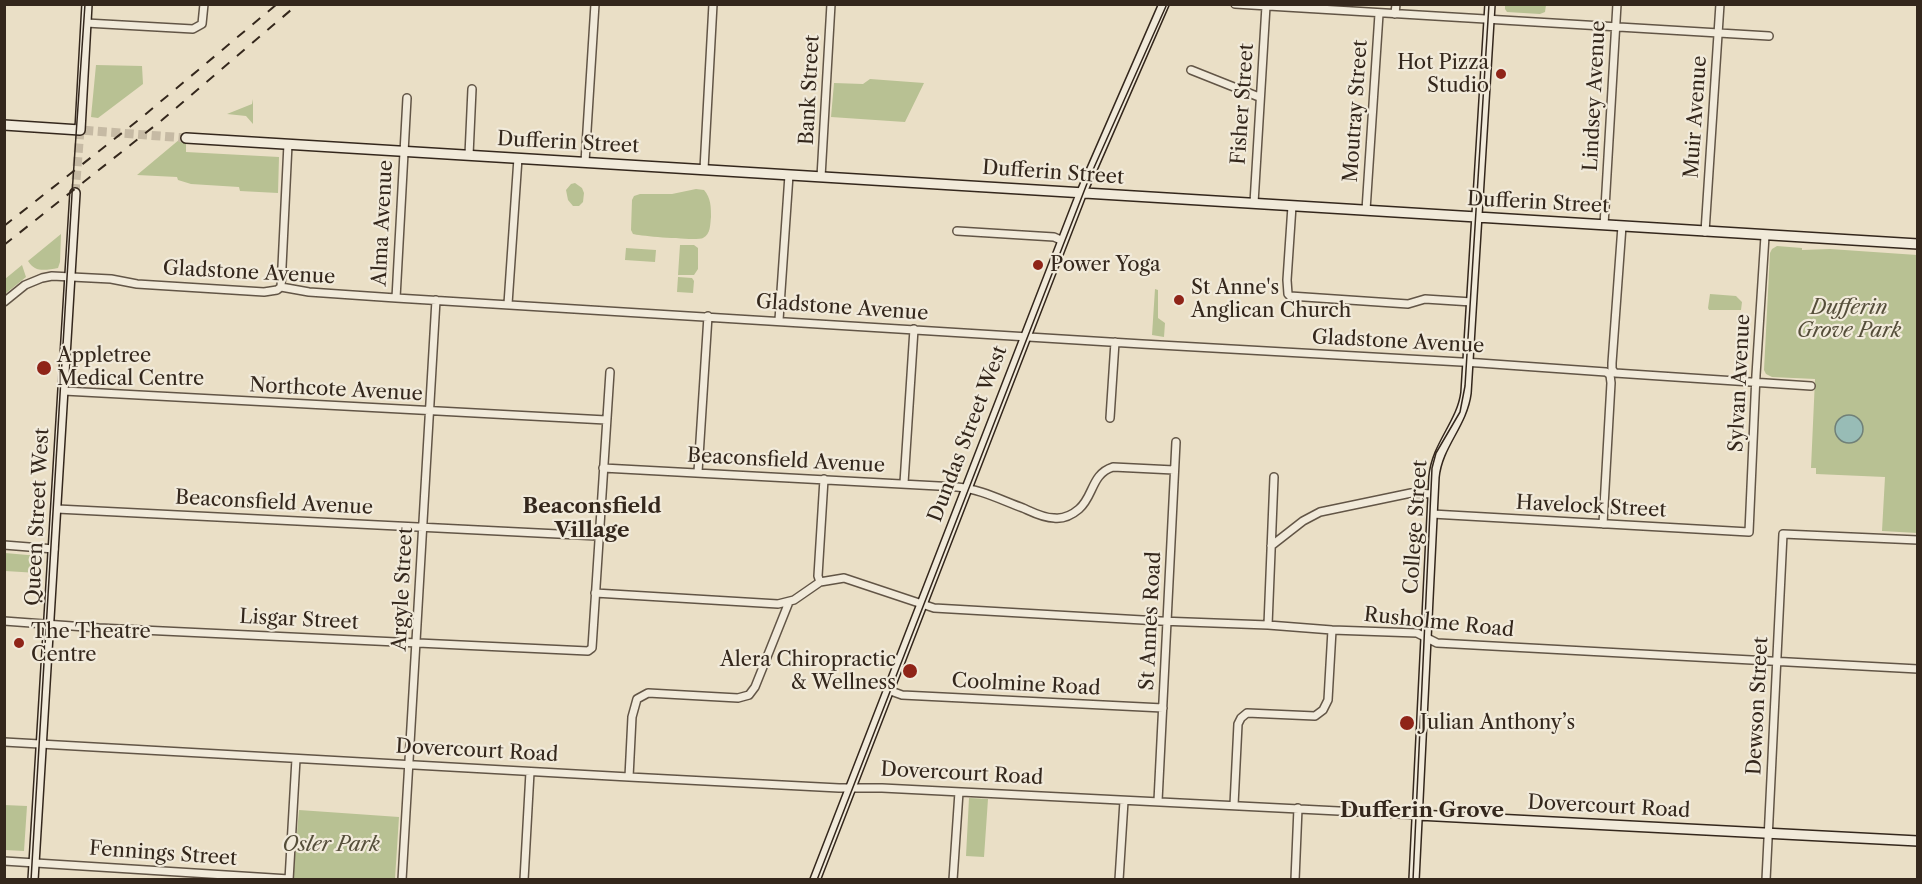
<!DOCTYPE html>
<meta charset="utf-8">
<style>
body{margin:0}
#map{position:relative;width:1922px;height:884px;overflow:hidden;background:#eadfc6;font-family:"Libre Caslon Text",serif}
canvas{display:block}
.frame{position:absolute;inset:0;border:6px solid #34271c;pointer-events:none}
</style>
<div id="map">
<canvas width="1922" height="884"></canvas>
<div class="frame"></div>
</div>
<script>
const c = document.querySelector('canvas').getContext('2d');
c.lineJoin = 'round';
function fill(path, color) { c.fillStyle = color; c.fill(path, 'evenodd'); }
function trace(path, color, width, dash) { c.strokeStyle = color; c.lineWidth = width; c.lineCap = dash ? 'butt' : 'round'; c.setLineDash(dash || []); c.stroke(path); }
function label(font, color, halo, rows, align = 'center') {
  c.font = font + ' "Libre Caslon Text",serif'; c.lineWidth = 4.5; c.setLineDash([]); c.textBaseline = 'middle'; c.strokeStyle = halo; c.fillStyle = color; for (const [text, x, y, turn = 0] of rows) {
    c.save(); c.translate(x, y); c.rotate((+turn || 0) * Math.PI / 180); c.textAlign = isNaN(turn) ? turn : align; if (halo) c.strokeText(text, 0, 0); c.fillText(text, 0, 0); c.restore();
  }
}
fill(new Path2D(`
 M1505,5H1546L1545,12L1540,14L1507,12L1505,9Z
 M96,65L142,66L143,84L98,118L91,117Z
 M870,79L924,83L905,122L831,117L834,83L863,84Z
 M253,99V124L246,116L227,114L252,104Z
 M186,134V152L279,157L278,193L240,191L239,187L191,184L178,180L177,177L137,175Z
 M575,183L582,188L584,193L583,202L579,206H573L568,200L566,190L571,184Z
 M696,189L704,190C711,198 711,207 711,217C710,224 711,234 703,238C697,241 640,236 633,234L631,230L632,200L634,196L640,194H672Z
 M61,234L60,262L58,268C46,270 35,273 28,261Z
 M680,245H694L698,248V269L694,275H678Z
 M1777,246L1802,248V250L1830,249L1917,255V533L1882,531L1885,477L1816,474V468H1811L1815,379L1772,377L1766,374L1764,370L1770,253L1772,249Z
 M626,248L656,250L655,262L625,260Z
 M22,265L26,277L5,294V279Z
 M678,277L692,278L694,281L693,293L677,292Z
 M1155,289L1158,290V318L1165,323L1164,337L1152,335Z
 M1710,294L1736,296L1742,302L1741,310H1709L1708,308Z
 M5,553L39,556L38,573L5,571Z
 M969,798L988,799L984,857L966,856Z
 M4,805L27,806L24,851L5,850Z
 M299,810L399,817L395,879H293Z`), '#b8c193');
const water = new Path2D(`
 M1835 429a14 14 0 1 1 28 0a14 14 0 1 1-28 0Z`);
fill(water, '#98bcb6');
trace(water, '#708078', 1.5);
trace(new Path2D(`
 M75,193L80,130L186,138`), '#c6baa4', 9, [9, 4.5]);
const street = new Path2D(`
 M1235,4L1769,36
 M1395,14L1396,4
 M86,23L193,29L202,24L204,4
 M1191,70L1259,97
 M469,155L472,89
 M585,162L595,4
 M704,169L713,4
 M821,177L831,4
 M1254,203L1266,6
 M1292,206L1287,280L1288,294L1290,296L1408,304L1425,299L1472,302
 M1366,210L1379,14
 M1604,225L1617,4
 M1622,226L1612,363V369L1615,373L1811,386
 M957,231L1054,237L1063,241
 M1705,232L1720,4
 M281,287L288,144
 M396,298L407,98
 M4,302L25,285L42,278L52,276L111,279L137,284L264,292L277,290L281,287L309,292L396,298L1142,344L1479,363L1606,372L1610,375L1611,383L1603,524
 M508,304L518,158
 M779,320L789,175
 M64,391L606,420
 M1110,418L1115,342
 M603,468L957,487C980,489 1001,500 1023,508C1032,512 1043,518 1054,518C1063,519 1072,515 1079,509C1094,496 1091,474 1113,467L1174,470
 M698,472L708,316
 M904,483L914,329
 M57,509L598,536
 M1432,514L1749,532L1756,375L1765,236
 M4,545L54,549
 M1271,546L1303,521L1320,512L1411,493L1433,494
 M820,582L818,576L824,479
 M595,593L778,604L794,600L820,582L844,578L934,608L1160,621L1268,625L1332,630L1417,633L1437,643L1918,669
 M4,621L99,628L588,651L592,648L610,372
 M1268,625L1274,477
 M888,690L902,695L1163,708
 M4,742L629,777L839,788H882L1418,815
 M629,777L632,717L637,699L648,693L738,698L749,695L755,687L789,602
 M1158,801L1176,442
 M1234,805L1238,724L1241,718L1247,713L1315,716L1323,710L1328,700L1332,630
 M4,861L289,879
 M289,880L296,759
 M402,880L436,300
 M524,880L530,772
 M953,880L959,792
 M1119,880L1124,801
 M1295,880L1298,808
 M1766,880L1783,534L1918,540`);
const secondary = new Path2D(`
 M4,125L80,130L87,4
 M186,138L1918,244
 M1418,815L1918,841
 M33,880L75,193
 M815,880L1082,192L1164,4
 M1414,880L1434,477C1437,445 1462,424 1466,393L1490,4`);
trace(street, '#625546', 10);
trace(secondary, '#34271c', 12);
trace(street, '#f1eada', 7);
trace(secondary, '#f1eada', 9);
trace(new Path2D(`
 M31,880L72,194L85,4
 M817,880L1088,181L1167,4
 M1413,880L1432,468L1436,453L1460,412L1465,386L1489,4`), '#34271c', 1.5);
trace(new Path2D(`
 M4,226L141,118L277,4
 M4,245L162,120L298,4`), '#34271c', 2, [10, 10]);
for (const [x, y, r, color] of [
 [1501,74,6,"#8f2418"],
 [1038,265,6,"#8f2418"],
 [1179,300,6,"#8f2418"],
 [44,368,8,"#8f2418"],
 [19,643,6,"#8f2418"],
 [910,671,8,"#8f2418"],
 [1407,723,8,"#8f2418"]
]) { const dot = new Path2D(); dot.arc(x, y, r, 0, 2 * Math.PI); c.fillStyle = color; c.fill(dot); trace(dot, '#f1eada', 2); }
label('20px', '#34271c', '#f1eada', [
 ["Hot Pizza",1489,63,"right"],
 ["Studio",1489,86,"right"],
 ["Power Yoga",1050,265],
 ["St Anne's",1191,288],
 ["Anglican Church",1191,311],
 ["Appletree",57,356],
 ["Medical Centre",57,379],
 ["The Theatre",31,632],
 ["Centre",31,655],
 ["Alera Chiropractic",896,660,"right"],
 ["& Wellness",896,683,"right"],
 ["Julian Anthony’s",1420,723]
], 'left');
label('20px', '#34271c', '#f1eada', [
 ["Bank Street",810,90,-87],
 ["Lindsey Avenue",1595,96,-87],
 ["Fisher Street",1243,104,-86],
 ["Moutray Street",1356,111,-86],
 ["Muir Avenue",1696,117,-86],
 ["Dufferin Street",568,143,3],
 ["Dufferin Street",1053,173,4],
 ["Dufferin Street",1538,203,3],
 ["Alma Avenue",383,223,-87],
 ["Gladstone Avenue",249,273,3],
 ["Gladstone Avenue",842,308,4],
 ["Gladstone Avenue",1398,342,3],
 ["Sylvan Avenue",1740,383,-87],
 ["Northcote Avenue",336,390,3],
 ["Dundas Street West",968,434,-69],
 ["Beaconsfield Avenue",786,461,3],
 ["Beaconsfield Avenue",274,503,3],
 ["Havelock Street",1591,507,3],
 ["Queen Street West",38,517,-87],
 ["College Street",1416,527,-86],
 ["Argyle Street",403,589,-87],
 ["Lisgar Street",299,620,3],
 ["St Annes Road",1151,621,-87],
 ["Rusholme Road",1439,623,6],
 ["Coolmine Road",1026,685,3],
 ["Dewson Street",1758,706,-87],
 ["Dovercourt Road",477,751,3],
 ["Dovercourt Road",962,774,3],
 ["Dovercourt Road",1609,807,3],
 ["Fennings Street",163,854,4]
]);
label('italic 20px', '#554e3a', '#f1eada', [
 ["Dufferin",1849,308],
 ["Grove Park",1849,331],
 ["Osler Park",331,845]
]);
label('bold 21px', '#34271c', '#f1eada', [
 ["Beaconsfield",592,507],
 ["Village",592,531],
 ["Dufferin Grove",1422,811]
]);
</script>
